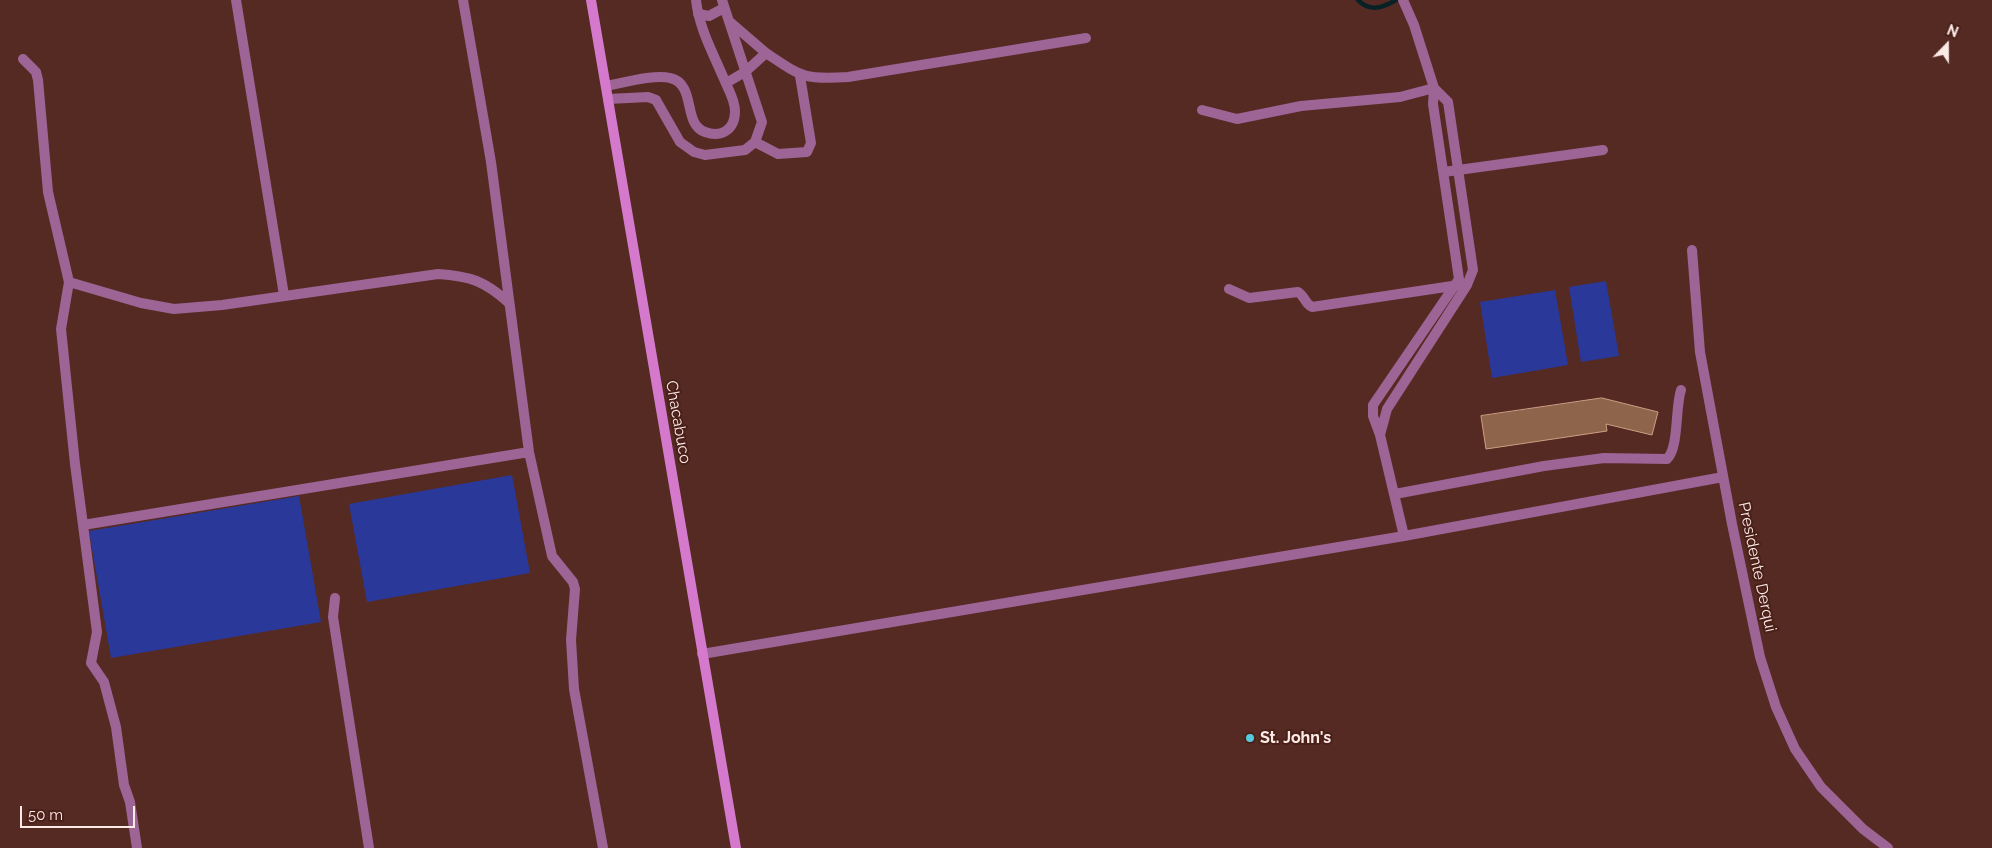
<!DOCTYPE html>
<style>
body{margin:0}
#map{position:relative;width:1992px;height:848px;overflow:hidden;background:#552a23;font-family:Raleway,sans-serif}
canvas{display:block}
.north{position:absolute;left:1922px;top:20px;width:50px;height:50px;-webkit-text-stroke:4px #4a2019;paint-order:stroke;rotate:22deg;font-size:14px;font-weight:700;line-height:20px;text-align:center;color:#fceae7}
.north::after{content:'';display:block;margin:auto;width:18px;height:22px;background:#fceae7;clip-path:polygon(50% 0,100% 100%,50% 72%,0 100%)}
.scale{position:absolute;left:20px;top:806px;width:115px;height:22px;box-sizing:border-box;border:2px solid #fceae7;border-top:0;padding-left:6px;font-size:15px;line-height:18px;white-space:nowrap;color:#fceae7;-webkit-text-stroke:4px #4a2019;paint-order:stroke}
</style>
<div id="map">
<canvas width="1992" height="848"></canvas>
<div class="north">N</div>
<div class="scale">50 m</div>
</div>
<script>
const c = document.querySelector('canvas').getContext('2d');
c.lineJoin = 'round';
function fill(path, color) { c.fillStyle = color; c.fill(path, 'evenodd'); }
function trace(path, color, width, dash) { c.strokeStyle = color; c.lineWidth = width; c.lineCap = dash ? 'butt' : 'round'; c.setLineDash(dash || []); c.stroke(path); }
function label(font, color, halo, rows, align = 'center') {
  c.font = font + ' Raleway,sans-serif'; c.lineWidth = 4; c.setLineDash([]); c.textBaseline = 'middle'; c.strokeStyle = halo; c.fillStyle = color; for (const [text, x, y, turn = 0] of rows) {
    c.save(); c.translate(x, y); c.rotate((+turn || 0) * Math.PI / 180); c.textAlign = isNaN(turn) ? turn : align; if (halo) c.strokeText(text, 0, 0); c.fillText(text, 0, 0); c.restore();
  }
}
fill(new Path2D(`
 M1606,281L1619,356L1581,362L1569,287Z
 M1555,290L1568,365L1492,378L1480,302Z
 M512,475L530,573L367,602L349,504Z
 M299,496L321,622L111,658L89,531Z`), '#2a389a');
trace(new Path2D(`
 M1358,0C1370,13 1384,7 1396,0`), '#072126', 4.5);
const building = new Path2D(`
 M1602,398L1658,412L1652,435L1606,424L1607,431L1486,449L1481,416Z`);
fill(building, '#8e644b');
trace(building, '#cd9f85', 1);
trace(new Path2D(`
 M236,0L284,295
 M463,0L491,162L529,452L552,556L573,582L575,589L571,640L574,689L603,848
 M698,14L709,16L724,8
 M766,53C802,77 804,80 848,77L1086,38
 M23,59L36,72L38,80L48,192L69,282L61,329L75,464L97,632L91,663L104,682L116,727L124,785L130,802L137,848
 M726,83L745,72L766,53L730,22
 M606,86C623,83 654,74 670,78C697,84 682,124 705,132C721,138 735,130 735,111C735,100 728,89 724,79C713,53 699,28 696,0
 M1434,88L1448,102L1473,270L1467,285L1387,409L1380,435L1373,416V405L1459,279L1433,104Z
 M608,99L648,97L656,100L680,142L694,152L705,155L745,150L755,142L762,122L722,0
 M1202,110L1237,119L1301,106L1400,97L1434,88L1414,25L1403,0
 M755,142L778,154L807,152L811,143L800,76
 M1444,172L1603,150
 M1692,250L1700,352L1732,524L1760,657L1776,707L1795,749L1821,787L1863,829L1888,848
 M69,282L141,303L174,309L222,305L438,274C470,276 485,281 509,303
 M1229,289L1249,298L1298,292C1305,296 1305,304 1312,307L1459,285
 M1380,435L1404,536
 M1395,494L1544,466L1604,458L1667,459C1679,448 1675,408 1681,390
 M83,525L529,452
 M335,598L333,617L369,848
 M702,654L1404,536L1723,477`), '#9d6496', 10);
trace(new Path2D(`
 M591,0L736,848`), '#d479cb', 10);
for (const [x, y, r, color] of [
 [1250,738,5,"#55cade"]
]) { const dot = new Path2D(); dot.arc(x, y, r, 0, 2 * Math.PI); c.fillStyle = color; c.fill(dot); trace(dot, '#4a2019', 2); }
label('16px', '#fceae7', '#4a2019', [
 ["Chacabuco",678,422,80],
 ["Presidente Derqui",1757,567,78]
]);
label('bold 16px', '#fceae7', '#4a2019', [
 ["St. John's",1260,738]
], 'left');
</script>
